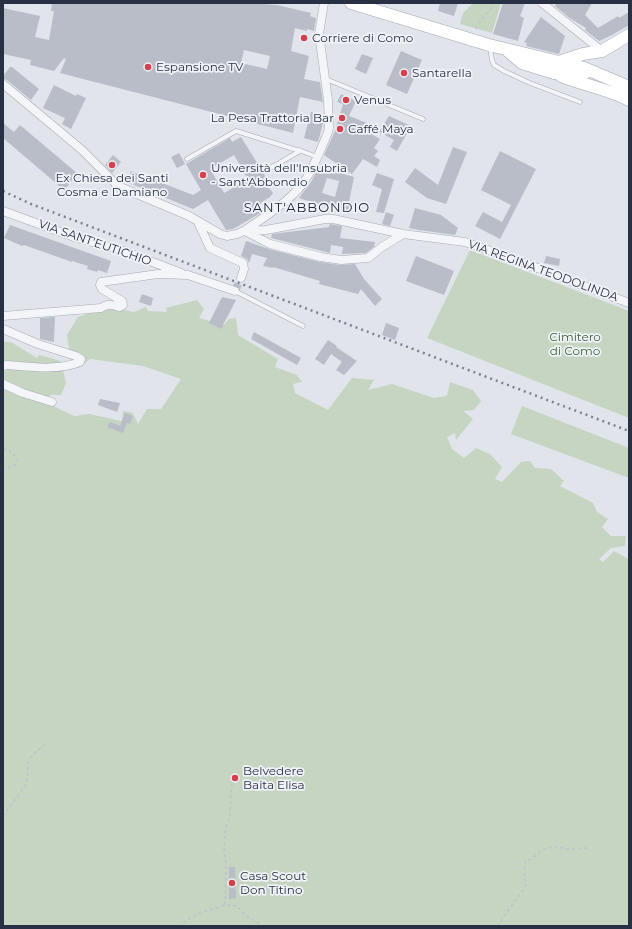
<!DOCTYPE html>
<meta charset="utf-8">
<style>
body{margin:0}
#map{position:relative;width:632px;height:929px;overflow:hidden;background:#e1e4ea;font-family:Montserrat,sans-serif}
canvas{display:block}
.frame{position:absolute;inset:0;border:4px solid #283043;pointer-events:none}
</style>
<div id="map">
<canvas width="632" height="929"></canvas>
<div class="frame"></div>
</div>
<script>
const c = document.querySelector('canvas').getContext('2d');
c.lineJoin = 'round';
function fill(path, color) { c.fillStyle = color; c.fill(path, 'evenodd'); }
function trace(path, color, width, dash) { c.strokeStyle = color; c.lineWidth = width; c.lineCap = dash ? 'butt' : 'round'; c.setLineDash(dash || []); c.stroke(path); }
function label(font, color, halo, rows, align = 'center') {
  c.font = font + ' Montserrat,sans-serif'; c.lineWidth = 3.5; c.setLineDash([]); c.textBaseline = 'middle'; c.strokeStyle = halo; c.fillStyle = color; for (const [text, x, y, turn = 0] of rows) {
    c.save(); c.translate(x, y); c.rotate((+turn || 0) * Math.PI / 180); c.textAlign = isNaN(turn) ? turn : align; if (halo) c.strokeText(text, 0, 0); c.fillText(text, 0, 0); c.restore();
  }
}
fill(new Path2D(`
 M473,3H501L492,33L460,24L463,13Z
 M470,250L629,311V418L427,338Z
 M197,300L204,309L199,318L224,325L229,319L236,318L238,335L278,359L275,367L297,375L302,382L293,384L295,393L328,410L352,378L374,380L368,390L392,384L434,398L447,396L450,382L473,390L481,401L474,410L463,411L473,419L456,440L455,433L447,437L452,449L464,458L476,448L490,454L502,467L495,479L502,482L521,462L530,461L535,468L551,469L564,481L560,486L593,503L597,512L608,519L602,527L611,536H626L625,546L611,548L599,559L603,562L614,551L629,559V926H3V342H11L37,358L39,355L61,361L66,383L61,395H50L47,403L74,416L89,414L122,421L123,411L133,413L138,424L147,409H161L181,379L143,366L90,359L79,368L71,362L67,335L78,317L107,307L134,312L146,307L148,311L167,312L166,308Z
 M522,406L629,448V478L511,434Z`), '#c5d5c1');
fill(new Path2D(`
 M52,3H247L277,5L311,13L310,16L316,18L314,31L307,29V31L295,28L291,51L309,56L304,79L320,82L323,102L300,97L293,133L60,73L66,59L64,58L54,71L30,65L31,60L3,54V8L40,16L35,37L49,40L54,11H51ZM244,50L270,56L267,69L241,63Z
 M440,3H458L454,16L438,11Z
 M503,3H525L520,16L524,18L518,41L493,34Z
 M556,3H592L585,15L598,28L618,16L619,18L629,12V25L612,35L599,41L585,30L586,28L571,19L555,6Z
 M541,17L565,36L559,54L526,46L527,43L524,42Z
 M401,51L422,60L407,94L386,85Z
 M362,54L373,58L366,74L355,69Z
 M10,67H12L39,89L31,100L7,80L3,79V76Z
 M54,85L76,96L77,94L86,98L71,129L62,124L65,118L43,108Z
 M341,94L356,101L349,116L367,123L364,130L380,139L374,148L378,151L374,156L380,160L377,167L363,159L352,174L324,155L335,131L343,104L337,102Z
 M311,112L323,115V123L318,142L304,138Z
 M389,116L411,126L397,151L390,147L394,140L379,132Z
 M3,123L14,132L20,125L78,174L64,190L3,138Z
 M241,137L267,179L258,184L270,189L273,193L270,197L259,204L264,211L233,229L226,230L208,200L193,209L127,182L131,171L193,195L201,190L186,164L230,138L232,142ZM234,155L248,179L224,193L210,169Z
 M453,147L467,152L446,204L427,198L405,182L415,168L438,185Z
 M500,151L536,169L500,239L475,226L483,212L502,222L511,205L481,190Z
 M179,153L185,164L177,168L171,157Z
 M113,155L121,162L112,173L105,165Z
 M319,167L354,177L349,202H352L348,214L299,198L311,182ZM327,178L339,181L335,197L322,193Z
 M377,173L394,179L384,213L376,212L382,189L372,185Z
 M415,208L441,215L458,228L455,235L419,230L409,228Z
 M386,212L394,215L390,226L382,224Z
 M330,224L342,226L340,238L375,242L374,247L366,253L342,254L343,247L331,245L330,253L271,238L272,234L329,227Z
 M10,225L111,261L107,273L98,270L97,272L87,269L88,266L72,261V262L24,245L22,246L4,238Z
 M246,241L269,249L320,262L340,265L355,264L364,279L382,299L375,306L361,289L358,294L319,284L320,281L273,267V268L263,266L267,258L252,254L249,263L247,259L241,256Z
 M416,256L454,271L444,295L406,281Z
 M546,256L560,259L559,266L544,263Z
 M142,294L153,298L151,306L139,302Z
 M222,297L236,300L221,329L209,323Z
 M55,317L54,342L40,339V318Z
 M386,323L399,328L395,340L382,335Z
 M254,332L301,358L297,365L251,339Z
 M328,340L337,346L336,347L357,361L344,375L336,370L342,362L331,354L324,365L315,359Z
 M100,399L120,403L117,412L98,405Z
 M125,413L133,416L130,424L127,423L123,433L107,427L110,422L120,426Z
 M229,867H235L236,898L229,899Z`), '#b8bdc8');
trace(new Path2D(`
 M235,291L241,278`), '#bcc0c9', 8, [8, 4]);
const lane = new Path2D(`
 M490,48L492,60L494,65L504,71L530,83L580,102
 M326,79L423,119
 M187,159L236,131L300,151L299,150L317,157
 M265,171L300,151
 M235,291L303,326`);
const street = new Path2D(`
 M542,3L602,51
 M3,84L82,150L118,186L189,216L220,234L227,236L237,234L244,231C264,217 286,204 302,185C313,170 321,149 328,132L329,128L328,100L319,34L324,3
 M3,211L74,237L124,251L181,273
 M198,222L210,248L243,263L244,269L241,278
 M245,231L266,230L325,219H333L403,234L465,242L514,259L629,303
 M245,231L270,244L321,257L341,260L368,258L382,247L403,234
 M3,316L101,308C108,303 112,305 120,307L123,305L122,301L102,289L100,285L101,282L158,274L188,275L235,291
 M3,329L38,344L76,356L81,359L80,362C57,371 31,367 7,365L3,366
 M3,384L23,393L52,402`);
const primary = new Path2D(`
 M351,3L489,45L584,68L629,87
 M508,51L522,63L554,73H585
 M559,62L583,54L602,51L629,35
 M561,76C583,85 608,89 629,100`);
trace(lane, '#a6aab5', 5);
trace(street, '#a6aab5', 9);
trace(primary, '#9fa7b7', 13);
trace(new Path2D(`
 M476,29C479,18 491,14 493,3
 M3,448C10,450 15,455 18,461L15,465L3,470
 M3,816L23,789L27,783L28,763L33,754L45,745
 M3,826V841
 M225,905L226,862L224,848L226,826L230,818L231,787L235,778
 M178,926L197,914L225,905L237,906L246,916L263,926
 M497,926L526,886L524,872L526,860L531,859L543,850L553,846L567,849L587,848`), '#bfc2c9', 1.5, [3, 3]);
trace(lane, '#f4f5f8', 4);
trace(street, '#f4f5f8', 8);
trace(primary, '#fff', 12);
trace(new Path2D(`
 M3,191L31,204L629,431`), '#798295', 2.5, [2, 4]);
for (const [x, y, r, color] of [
 [304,38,4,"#d5404e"],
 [148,67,4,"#d5404e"],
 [404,73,4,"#d5404e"],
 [346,100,4,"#d5404e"],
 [342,118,4,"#d5404e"],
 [340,129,4,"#d5404e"],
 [112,165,4,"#d5404e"],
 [203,175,4,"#d5404e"],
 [235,778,4,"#d5404e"],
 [232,883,4,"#d5404e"]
]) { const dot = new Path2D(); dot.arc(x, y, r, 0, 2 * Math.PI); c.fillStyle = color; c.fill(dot); trace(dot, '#f0f3f7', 1.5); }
label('12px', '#283043', '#f0f3f7', [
 ["Corriere di Como",312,38],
 ["Espansione TV",156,67],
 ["Santarella",412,73],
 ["Venus",354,100],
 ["La Pesa Trattoria Bar",334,118,"right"],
 ["Caffé Maya",348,129],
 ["Università dell'Insubria",211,168],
 ["- Sant'Abbondio",211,182],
 ["Ex Chiesa dei Santi",112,178,"center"],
 ["Cosma e Damiano",112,192,"center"],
 ["Belvedere",243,771],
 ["Baita Elisa",243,785],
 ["Casa Scout",240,876],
 ["Don Titino",240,890]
], 'left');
label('12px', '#283043', '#f0f3f7', [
 ["VIA SANT'EUTICHIO",95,243,19],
 ["VIA REGINA TEODOLINDA",543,271,20]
]);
label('12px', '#3a5f35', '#f0f3f7', [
 ["Cimitero",575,337],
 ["di Como",575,351]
]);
c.letterSpacing = '1px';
label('13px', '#1a2134', '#f0f3f7', [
 ["SANT'ABBONDIO",307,208]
]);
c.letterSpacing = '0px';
</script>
